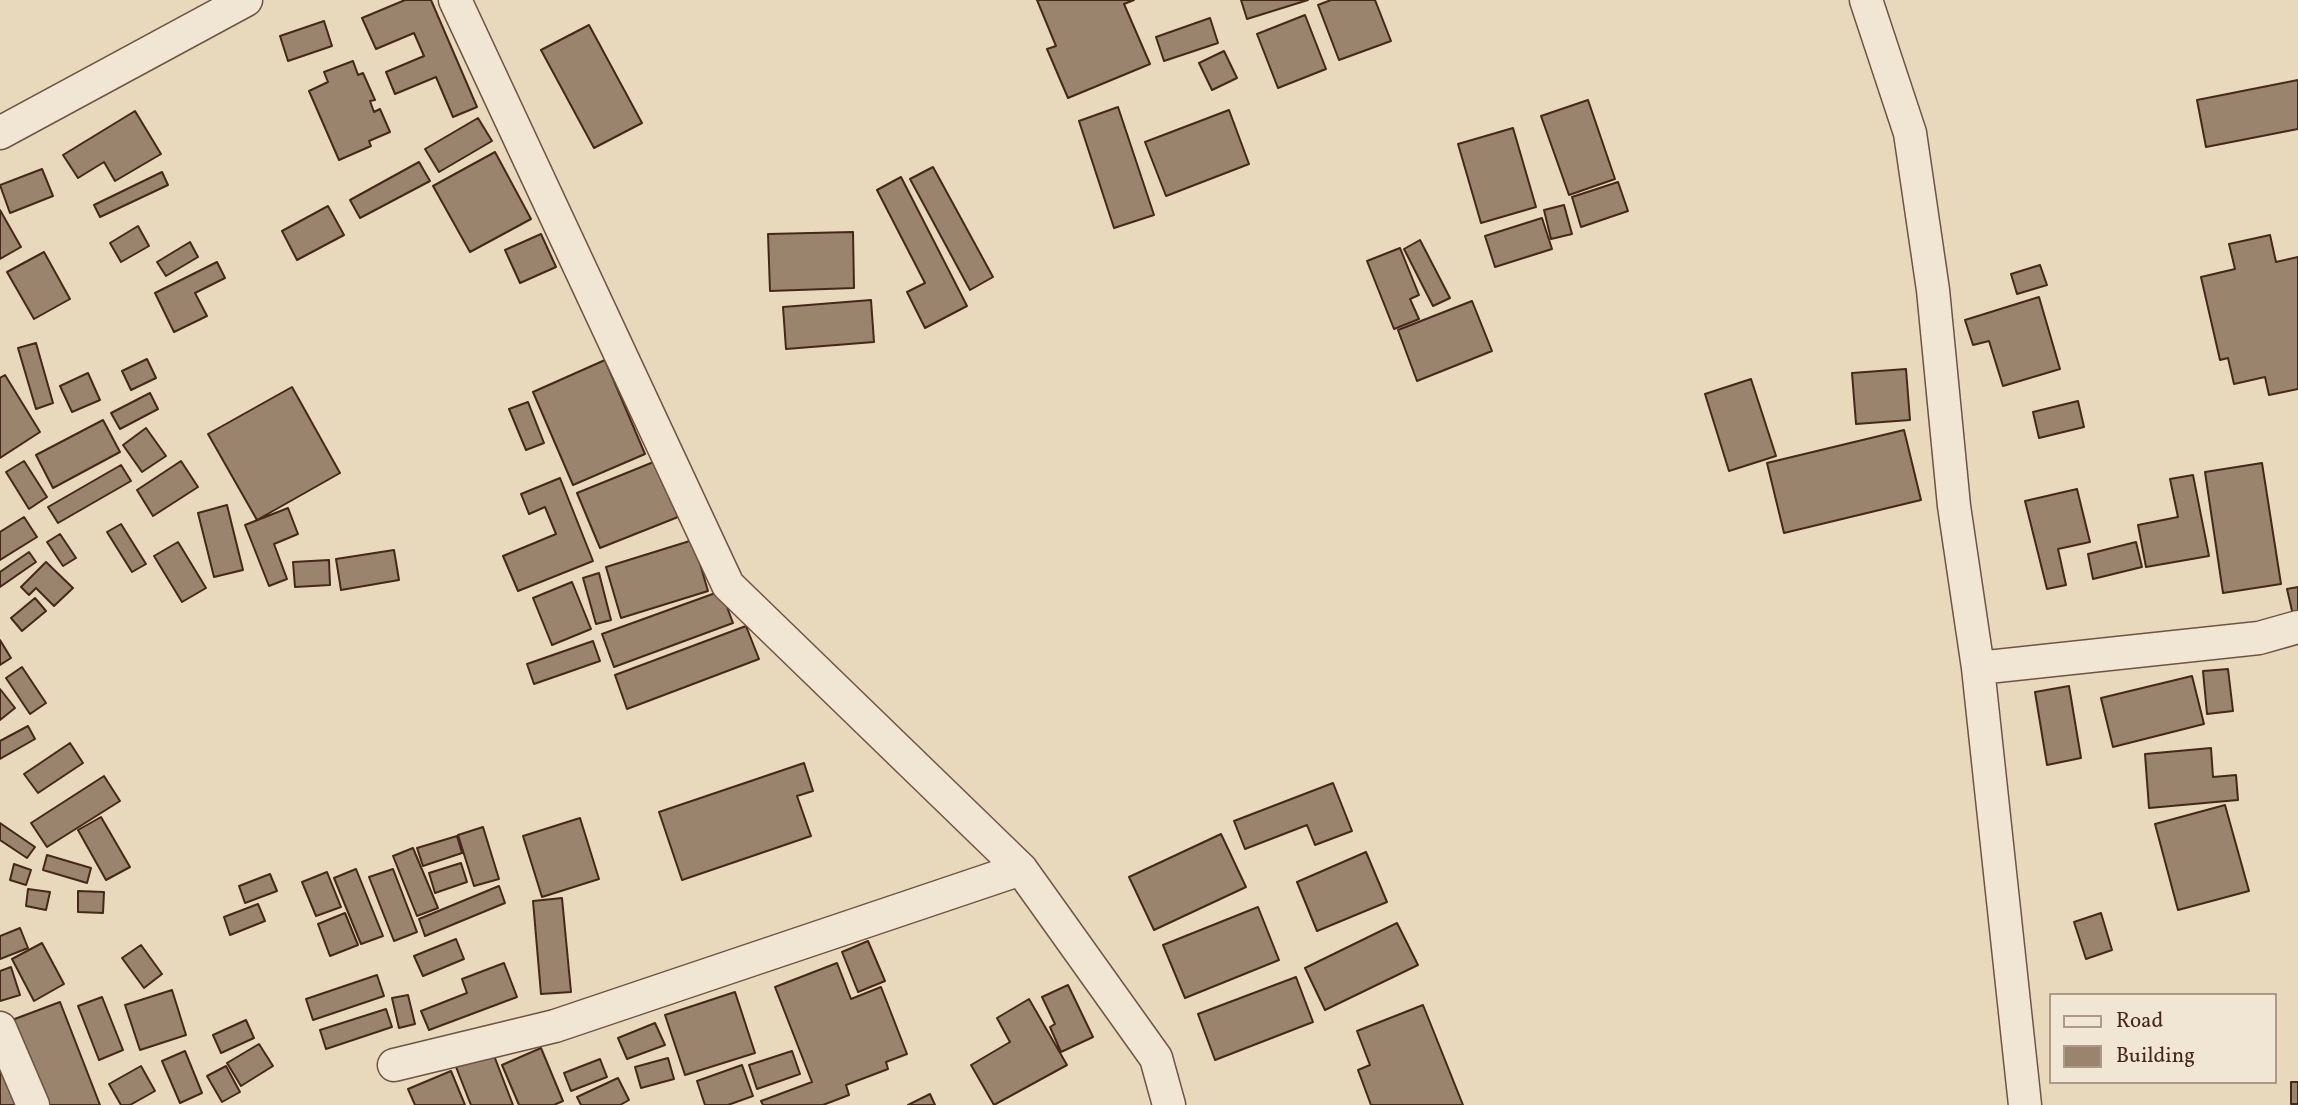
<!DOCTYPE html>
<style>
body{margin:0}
#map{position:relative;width:2298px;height:1105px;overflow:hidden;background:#e9d9bc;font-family:Vollkorn,serif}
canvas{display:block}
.legend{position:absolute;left:2049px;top:993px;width:228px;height:91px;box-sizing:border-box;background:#f1e6d3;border:2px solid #ac9a89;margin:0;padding:9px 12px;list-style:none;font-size:21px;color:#452819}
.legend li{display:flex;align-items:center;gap:14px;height:35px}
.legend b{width:35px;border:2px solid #ac9a89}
</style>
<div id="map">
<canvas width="2298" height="1105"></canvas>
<ul class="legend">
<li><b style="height:9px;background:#f1e6d3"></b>Road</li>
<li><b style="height:19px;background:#9a846e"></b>Building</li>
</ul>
</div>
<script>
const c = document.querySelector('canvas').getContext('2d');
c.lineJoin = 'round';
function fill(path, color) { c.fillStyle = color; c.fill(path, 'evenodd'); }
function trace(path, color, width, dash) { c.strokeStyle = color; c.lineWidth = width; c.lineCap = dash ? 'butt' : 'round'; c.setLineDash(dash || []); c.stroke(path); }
const building = new Path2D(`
 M405,0H431L477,107L453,117L436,77L395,94L386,72L424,56L414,33L376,49L362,18Z
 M1037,0H1134L1124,4L1150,64L1068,98L1047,49L1056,46Z
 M1241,0H1308L1247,19Z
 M1331,0H1375L1391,41L1339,60L1318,5Z
 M1305,15L1326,69L1278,88L1257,34Z
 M1210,18L1218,43L1164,61L1156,37Z
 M324,21L332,46L288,61L280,36Z
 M589,25L642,123L594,148L541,50Z
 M1224,51L1237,78L1212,90L1199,63Z
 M353,61L358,75L363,73L375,100L370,101L374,112L380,109L390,132L369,141L371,146L339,160L309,91L328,82L324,72Z
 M2298,80V129L2206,147L2197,100Z
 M1588,100L1615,179L1569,195L1541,116Z
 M1118,107L1154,215L1114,228L1079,121Z
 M1229,110L1249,164L1166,196L1145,142Z
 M135,111L161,154L115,181L104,162L78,178L63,155Z
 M478,118L492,141L439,172L425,149Z
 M1513,128L1536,207L1481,223L1458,144Z
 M495,152L531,219L470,252L433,186Z
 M419,162L430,181L360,218L350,200Z
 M933,167L993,277L970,290L910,179Z
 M42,169L53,196L10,213L0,185Z
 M162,172L168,185L100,217L94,205Z
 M901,177L967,306L925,328L907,292L925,283L877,190Z
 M1618,182L1628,211L1581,227L1572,197Z
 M1564,205L1572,234L1551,239L1544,210Z
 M328,206L344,235L297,260L282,231Z
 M0,210L21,247L0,259Z
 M1542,218L1552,249L1495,267L1485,236Z
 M138,226L149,246L121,262L110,243Z
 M853,232L854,288L770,291L768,234Z
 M541,234L556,267L520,283L505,250Z
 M2270,235L2276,262L2298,257V389L2269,395L2265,377L2234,384L2228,358L2220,360L2201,277L2235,269L2229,244Z
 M1420,240L1450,298L1433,306L1404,249Z
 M190,242L198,257L166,276L157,262Z
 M1400,248L1419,295L1410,299L1419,319L1394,329L1367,261Z
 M44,252L70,299L34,319L7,272Z
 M217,262L225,278L195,293L207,316L174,332L155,293Z
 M2040,265L2047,285L2017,294L2011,274Z
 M2039,297L2060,369L2003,386L1989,341L1973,345L1965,320Z
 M871,300L874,342L786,349L783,307Z
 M1472,301L1492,351L1417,381L1398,330Z
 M36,343L53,403L36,409L18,348Z
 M147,359L156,378L131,390L122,371Z
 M605,360L645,454L573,485L533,392Z
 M1906,369L1910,420L1856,424L1852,373Z
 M88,373L100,400L72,412L60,386Z
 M5,375L40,432L0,458V378Z
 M1751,379L1776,456L1729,471L1705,394Z
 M292,387L340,473L257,520L208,434Z
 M150,393L158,409L120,429L111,413Z
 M2078,401L2084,427L2039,438L2033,412Z
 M528,402L544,443L526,450L509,409Z
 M103,420L120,452L53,488L36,455Z
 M146,428L166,456L142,472L123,445Z
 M1904,430L1921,500L1784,533L1767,463Z
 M24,461L47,497L29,509L6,472Z
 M181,461L198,487L153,516L137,490Z
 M656,461L678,517L600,548L577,493Z
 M2262,463L2281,584L2223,593L2205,472Z
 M121,465L131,481L58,523L48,507Z
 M2193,475L2209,556L2146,567L2138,525L2178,517L2170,479Z
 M560,478L593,561L518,591L503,556L556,534L545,507L529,514L521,494Z
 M2077,489L2090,542L2058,549L2066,585L2047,589L2025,501Z
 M227,505L243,570L214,577L198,513Z
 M288,508L298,534L274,544L287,579L269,586L245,525Z
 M24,517L37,537L0,560V532Z
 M121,524L146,564L132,572L107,532Z
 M60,534L76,558L63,566L47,542Z
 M693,540L708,591L621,618L606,567Z
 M178,542L206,588L182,602L154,556Z
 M2136,542L2142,567L2093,579L2088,554Z
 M394,550L399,580L341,590L336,559Z
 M29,552L36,562L0,587V572Z
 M329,560L330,585L295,587L293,562Z
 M46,562L73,588L54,606L36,588L29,595L21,587Z
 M599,573L611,620L596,624L583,578Z
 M572,582L591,629L552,645L533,598Z
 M2298,587V614L2293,615L2287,589Z
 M721,591L733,623L614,667L602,634Z
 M35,598L46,611L22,631L11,618Z
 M746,626L759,659L627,709L615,675Z
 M0,640L11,658L0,665Z
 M593,641L600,661L534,684L527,664Z
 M22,667L46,703L30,714L6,678Z
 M2228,669L2233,711L2207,714L2203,671Z
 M2192,676L2204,724L2113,747L2101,698Z
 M2069,686L2081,758L2047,765L2035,692Z
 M0,689L15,708L0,720Z
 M28,726L35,739L0,759V741Z
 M70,743L83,763L38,793L24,774Z
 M2211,748L2213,777L2236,775L2238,800L2149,808L2145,754Z
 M804,763L813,791L797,796L811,836L682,880L659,812Z
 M104,776L120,801L47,847L31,823Z
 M1333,783L1352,831L1315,845L1307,825L1245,849L1234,821Z
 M2225,805L2249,891L2178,910L2155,824Z
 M101,817L130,867L106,880L78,830Z
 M580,818L599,879L542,897L523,836Z
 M0,823L35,847L27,858L0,840Z
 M483,827L499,879L474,886L458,835Z
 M1221,834L1246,887L1154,930L1129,877Z
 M457,836L462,853L423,866L417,848Z
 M413,848L438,908L417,916L393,856Z
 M1366,852L1387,902L1317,931L1297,882Z
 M47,855L91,868L87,883L43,870Z
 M461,863L467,882L435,893L429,873Z
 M14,864L31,870L26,885L10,880Z
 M356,869L383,936L361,944L334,878Z
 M393,869L417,932L394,941L369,877Z
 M327,872L341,907L316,916L302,882Z
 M270,874L277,891L245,903L239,886Z
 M499,886L505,903L425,936L419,919Z
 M28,889L50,892L46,910L26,906Z
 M78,891L104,892L103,913L78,912Z
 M562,898L571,992L541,994L533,901Z
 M258,904L265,921L230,935L224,917Z
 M1258,907L1279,960L1185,998L1163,945Z
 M345,913L358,945L330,956L318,924Z
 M2101,913L2112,950L2086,959L2074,922Z
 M1397,923L1418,965L1325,1010L1305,968Z
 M20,928L28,948L0,959V936Z
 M456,939L464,959L423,976L414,956Z
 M868,941L885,981L858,992L842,952Z
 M42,943L64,984L34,1001L12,959Z
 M141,945L162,974L144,988L122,958Z
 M504,963L517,997L429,1030L421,1011L467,993L462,979Z
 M837,963L851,999L881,987L907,1054L886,1062L888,1069L846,1085L849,1095L823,1105H763L761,1101L812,1082L775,987Z
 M11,967L20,995L0,1001V971Z
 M377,975L384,996L313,1020L306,999Z
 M1296,977L1313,1022L1215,1060L1198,1014Z
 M1068,985L1093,1037L1061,1052L1050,1027L1055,1024L1042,997Z
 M172,990L186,1035L140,1050L125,1005Z
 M735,992L755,1053L685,1075L665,1015Z
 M408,995L415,1024L399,1028L392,998Z
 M102,997L123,1050L99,1060L78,1006Z
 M1029,999L1067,1065L994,1105L971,1065L1010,1042L997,1018Z
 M60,1002L100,1105H44L12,1020Z
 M1423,1005L1463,1105H1371L1358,1070L1370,1065L1357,1031Z
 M386,1009L392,1027L326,1049L320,1030Z
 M246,1020L254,1038L221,1053L213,1035Z
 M655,1023L665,1045L627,1059L618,1038Z
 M259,1044L273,1066L241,1086L227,1063Z
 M541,1048L563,1101L554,1105H519L502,1065Z
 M185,1051L202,1093L180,1103L162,1061Z
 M792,1051L800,1074L757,1089L749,1065Z
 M493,1053L513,1105H471L456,1067Z
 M668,1058L674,1079L641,1088L635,1067Z
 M600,1059L607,1077L571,1091L564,1073Z
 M0,1064L17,1105H0Z
 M742,1065L753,1096L728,1105H705L697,1081Z
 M141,1066L155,1091L130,1105H121L109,1084Z
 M226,1066L240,1092L222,1102L207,1076Z
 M451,1071L465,1105H415L408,1089Z
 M618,1078L629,1100L620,1105H581L577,1097Z
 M2291,1082H2298V1104H2291Z
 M930,1094L935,1105H908Z`);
fill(building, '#9a846e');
trace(building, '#452819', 2);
const minor = new Path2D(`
 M455,0L728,585L1021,869L1156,1058L1169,1105
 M1866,0L1910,133L1933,290L1954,506L1978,668L2025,1105
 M0,133L246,0
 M1978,668L2259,638L2298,627
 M0,1028L33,1105
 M394,1065L555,1026L1021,869`);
trace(minor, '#6e5442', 35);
trace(minor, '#f1e6d3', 32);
</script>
